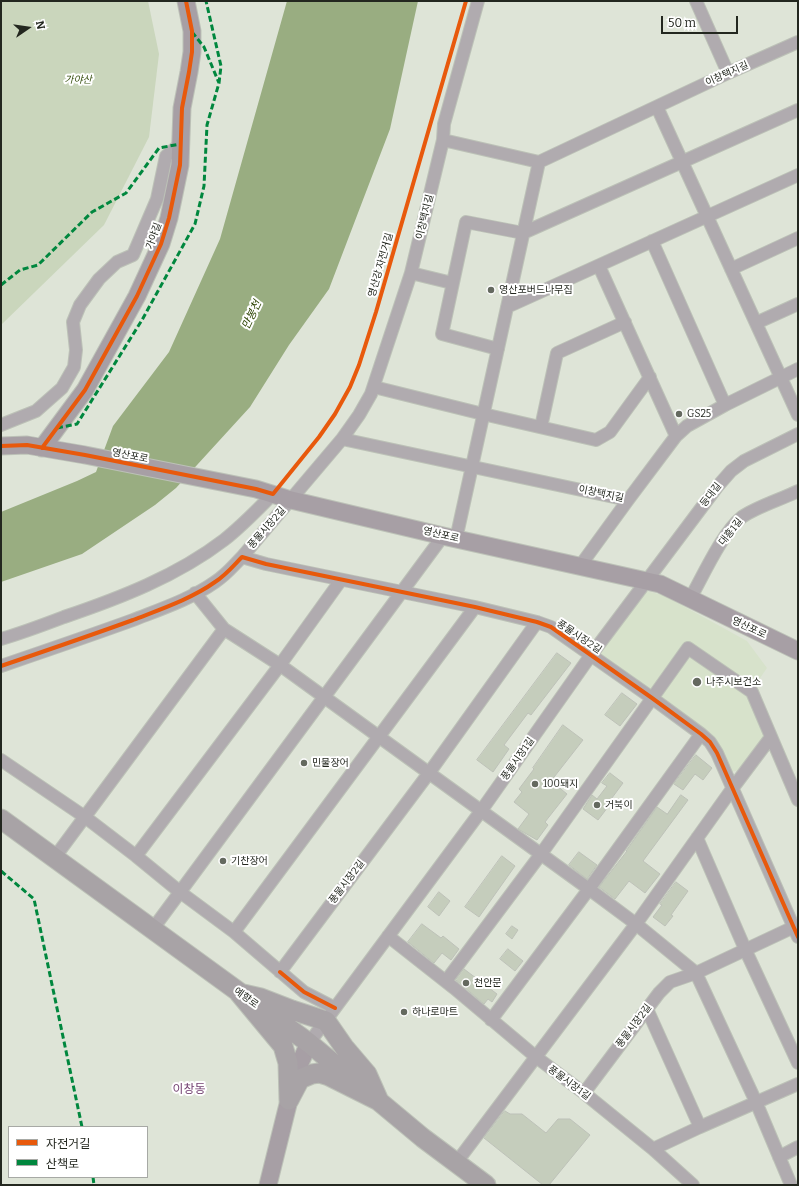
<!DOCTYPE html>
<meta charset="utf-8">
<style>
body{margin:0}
#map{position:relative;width:799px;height:1186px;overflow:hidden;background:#dee4d7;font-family:Bitter,"Noto Sans KR",serif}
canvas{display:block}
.frame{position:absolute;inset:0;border:2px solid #23271f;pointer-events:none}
.legend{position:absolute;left:8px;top:1126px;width:140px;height:52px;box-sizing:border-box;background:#fff;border:1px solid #a7a9a5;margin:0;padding:5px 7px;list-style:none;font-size:12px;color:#23271f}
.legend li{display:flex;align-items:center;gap:8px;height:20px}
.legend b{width:20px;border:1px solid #a7a9a5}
.north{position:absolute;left:8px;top:8px;width:40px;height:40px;-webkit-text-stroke:3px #fff;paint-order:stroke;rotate:77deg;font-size:11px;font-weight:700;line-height:16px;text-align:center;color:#23271f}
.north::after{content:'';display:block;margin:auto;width:14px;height:18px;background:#23271f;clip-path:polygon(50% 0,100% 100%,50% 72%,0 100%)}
.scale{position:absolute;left:661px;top:16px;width:77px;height:18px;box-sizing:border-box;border:2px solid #23271f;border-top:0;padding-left:5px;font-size:12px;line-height:14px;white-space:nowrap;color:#23271f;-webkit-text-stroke:3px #fff;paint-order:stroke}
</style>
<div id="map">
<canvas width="799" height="1186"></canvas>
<div class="frame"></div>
<ul class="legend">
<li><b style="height:5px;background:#e8590c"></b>자전거길</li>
<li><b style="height:5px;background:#00873e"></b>산책로</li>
</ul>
<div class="north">N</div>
<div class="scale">50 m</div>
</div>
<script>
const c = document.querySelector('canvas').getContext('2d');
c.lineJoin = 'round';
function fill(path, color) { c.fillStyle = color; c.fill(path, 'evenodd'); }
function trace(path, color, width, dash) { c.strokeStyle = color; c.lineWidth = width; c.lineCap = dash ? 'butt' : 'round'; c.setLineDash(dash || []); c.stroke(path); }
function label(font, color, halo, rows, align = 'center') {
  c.font = font + ' Bitter,"Noto Sans KR",serif'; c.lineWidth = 4; c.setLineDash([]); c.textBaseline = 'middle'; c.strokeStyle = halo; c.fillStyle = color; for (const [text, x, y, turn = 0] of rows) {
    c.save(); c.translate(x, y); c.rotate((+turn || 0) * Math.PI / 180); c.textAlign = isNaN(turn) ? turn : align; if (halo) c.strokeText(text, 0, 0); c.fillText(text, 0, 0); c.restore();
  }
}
fill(new Path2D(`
 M646,591L663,595L747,641L767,668L747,697L766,736L740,770L731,772L720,750L708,732L603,659L601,653Z`), '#d7e2cb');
fill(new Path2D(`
 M1,1H148L159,54L149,137L104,225L1,325Z`), '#cad6bc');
fill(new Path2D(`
 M287,1H418L390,129L329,289L289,345L250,407L176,488L155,505L82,554L1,582V512L77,481L96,472L113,426L169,352L220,239Z`), '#99ad81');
const building = new Path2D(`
 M557,653L571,663L531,715L528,713L504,745L509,749L493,772L477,760Z
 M622,693L637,704L620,726L605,715Z
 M563,725L583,740L551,781L567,794L545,822L548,825L537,840L518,829L529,814L514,802L522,792L519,789L534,769L533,768Z
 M696,755L712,768L703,780L695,774L683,790L674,784Z
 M610,773L623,783L606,806L608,807L598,820L583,809L592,795L597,799L607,786L602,783Z
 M681,795L688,800L643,861L660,874L645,893L629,881L615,899L599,887L627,851H626L657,807L667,814Z
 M579,852L597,865L587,879L569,865Z
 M502,856L515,866L479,917L465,907Z
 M676,882L688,891L671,915L673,916L665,926L653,917L662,905L660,904Z
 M439,892L450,901L439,916L428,907Z
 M422,924L441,938L443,936L459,949L451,960L442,953L434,963L408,942Z
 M512,926L518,930L512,939L506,934Z
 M508,949L523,961L515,971L500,959Z
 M464,969L497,994L492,1002L488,999L484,1004L456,980Z
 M505,1111L510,1114H522L546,1133L558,1119H570L590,1135L549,1185H543L484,1138Z`);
fill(building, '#c5cdbc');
trace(building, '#bdc1b8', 1);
const street = new Path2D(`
 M696,1L728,73
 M657,107L798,415
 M443,140L444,124L478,1
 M652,241L725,405
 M599,266L676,436
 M731,269L798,238
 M411,273L452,283
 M507,307L798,175
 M756,323L798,304
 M498,349L442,334L466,222L523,233L798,110
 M374,387L483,414L596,440L610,432L650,377
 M1,425L36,411L62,388L74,367L76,350L73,322L80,305L99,279L117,262L133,255L157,199L166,156L180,144
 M541,427L557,353L625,322
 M342,439L628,500
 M456,539L539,162
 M242,557L342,439L359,415L371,394L411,273L443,140L539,162L728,73L798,42
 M580,566L628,500L676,436L687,426L725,405L798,369
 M195,593L224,629L280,665L589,889L636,924L696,973L756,1102L791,1185
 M690,599C703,576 722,533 742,517C756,507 782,499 798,491
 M1,639C22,633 43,625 64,617C120,598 177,576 224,540C242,526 257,510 273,494
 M1,666C45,651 89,636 133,620C161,609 191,599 215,582C226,575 233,566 242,557L266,564L475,607L537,622L551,627L652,698L701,734L710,742L717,753L798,937
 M1,760L85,817L136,856L180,892L234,932L304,992L335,1008
 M697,838L745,949L798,1063
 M136,856L280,665L341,580
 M55,857L224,629
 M152,930L443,536
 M234,932L475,607
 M388,936L454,988L536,1057L584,1093L653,1149L693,1185
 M280,972L429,773L537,622
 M446,981L541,854L688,648L752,692L798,800
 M647,1009L700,1127
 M491,1020L589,889L701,734
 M309,1043L481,811L591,655L717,487L731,471L744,461L798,434
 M584,1093L659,993L670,982L696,973L798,925
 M653,1149L700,1127L798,1084
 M779,1157L798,1147
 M456,1163L636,924L732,789L771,737`);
const secondary = new Path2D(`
 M1,446L27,445L85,455L256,489L291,500L443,536L660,584L798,651
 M42,448L85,390L137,296L161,244L169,218L180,165L182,108L189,72L192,52V31L186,1
 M268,1185L296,1072L309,1043`);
const primary = new Path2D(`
 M1,819L309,1043L423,1138L486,1185
 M239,993L261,998L292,1010L326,1021L344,1047L367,1074L379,1101L329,1076L319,1073L312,1074L300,1079L289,1100L288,1063L283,1046Z`);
trace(street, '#bcc1b7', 14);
trace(secondary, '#bcc1b7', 19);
trace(primary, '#bcc1b7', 21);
trace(street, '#b0abaf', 12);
trace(secondary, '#a79fa5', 17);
trace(primary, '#a8a3a6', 19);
trace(new Path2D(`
 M192,32L204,47L219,83
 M1,285L20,270L38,265L92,212L126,193L159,148L180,144
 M57,428L77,424L142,320L195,224L204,186L207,125L219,83L221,66L206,1
 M1,871L34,899L82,1127
 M93,1177L94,1185`), '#00873e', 3, [6, 3]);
trace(new Path2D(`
 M1,446L27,445L85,455L256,489L273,494L319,437L335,414L350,387L359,365L376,312L466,1
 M42,448L85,390L137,296L161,244L169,218L180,165L182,108L189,72L192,52V31L186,1
 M1,666C45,651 89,636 133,620C161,609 191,599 215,582C226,575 233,566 242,557L266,564L475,607L537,622L551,627L652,698L701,734L710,742L717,753L798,937
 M280,972L304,992L335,1008`), '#e8590c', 4);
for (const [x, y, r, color] of [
 [491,290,4,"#64695f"],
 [679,414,4,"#64695f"],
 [697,682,5,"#64695f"],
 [304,763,4,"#64695f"],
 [535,784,4,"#64695f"],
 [597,805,4,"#64695f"],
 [223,861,4,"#64695f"],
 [466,983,4,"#64695f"],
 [404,1012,4,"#64695f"]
]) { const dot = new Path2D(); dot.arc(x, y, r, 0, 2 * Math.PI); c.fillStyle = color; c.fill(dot); trace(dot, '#fff', 1.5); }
label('10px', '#23271f', '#fff', [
 ["이창택지길",727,74,-24],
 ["이창택지길",425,217,-76],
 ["가야길",154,236,-70],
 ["영산강 자전거길",381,265,-74],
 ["영산포로",130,456,11],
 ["이창택지길",601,494,12],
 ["등대길",711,495,-52],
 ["풍물시장2길",267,528,-49],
 ["대흥1길",731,532,-51],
 ["영산포로",441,535,13],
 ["영산포로",749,628,25],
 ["풍물시장2길",579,637,34],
 ["풍물시장1길",518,759,-55],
 ["풍물시장2길",347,882,-53],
 ["예향로",246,998,36],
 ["풍물시장2길",634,1026,-53],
 ["풍물시장1길",569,1083,37]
]);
label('italic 10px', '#395112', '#fff', [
 ["가야산",78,80]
]);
label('10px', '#23271f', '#fff', [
 ["영산포버드나무집",499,290],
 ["GS25",687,414],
 ["나주시보건소",706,682],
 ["민물장어",312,763],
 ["100돼지",543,784],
 ["거북이",605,805],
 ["기찬장어",231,861],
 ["천안문",474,983],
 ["하나로마트",412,1012]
], 'left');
label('italic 11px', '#2b4200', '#fff', [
 ["만봉천",252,315,-65]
]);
label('12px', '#713e6f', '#fff', [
 ["이창동",189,1090]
]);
</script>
